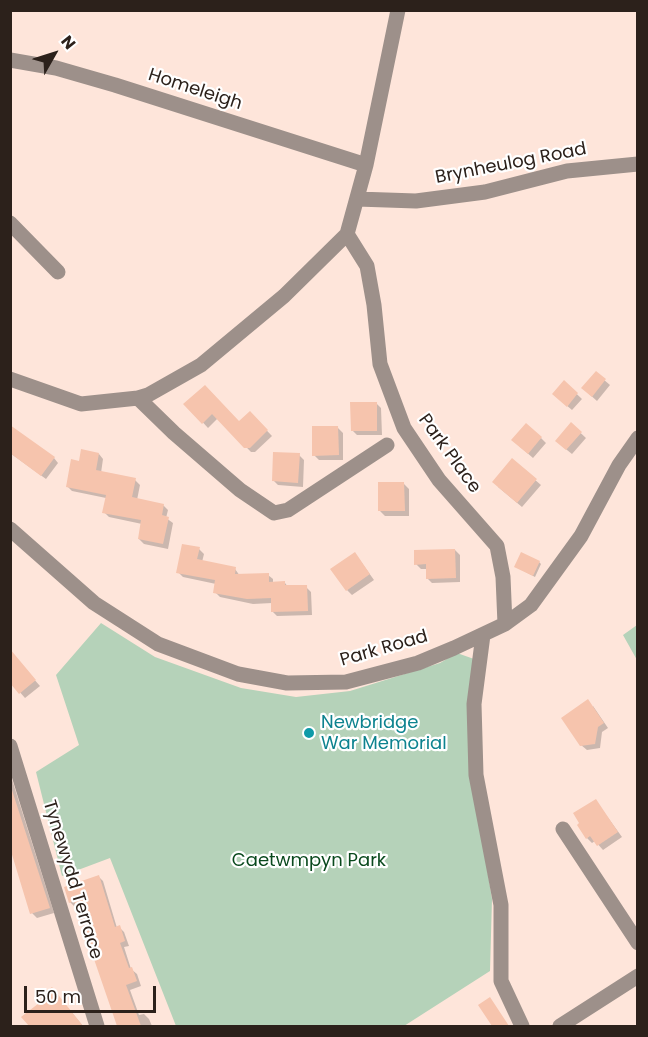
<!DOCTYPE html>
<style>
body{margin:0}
#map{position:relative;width:648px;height:1037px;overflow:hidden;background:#fee5da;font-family:Poppins,sans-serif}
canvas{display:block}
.frame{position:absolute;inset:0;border:12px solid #2c211b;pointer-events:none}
.north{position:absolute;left:24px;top:24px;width:60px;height:60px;-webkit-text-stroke:4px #fff;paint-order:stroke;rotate:51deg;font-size:16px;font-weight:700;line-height:24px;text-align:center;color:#2c211b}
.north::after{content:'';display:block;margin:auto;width:21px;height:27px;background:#2c211b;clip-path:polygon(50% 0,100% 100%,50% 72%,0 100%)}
.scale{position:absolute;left:24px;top:986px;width:132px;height:27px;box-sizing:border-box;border:3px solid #2c211b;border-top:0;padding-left:8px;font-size:18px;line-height:21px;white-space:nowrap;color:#2c211b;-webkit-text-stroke:4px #fff;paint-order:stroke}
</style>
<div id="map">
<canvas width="648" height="1037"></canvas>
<div class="frame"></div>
<div class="north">N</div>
<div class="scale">50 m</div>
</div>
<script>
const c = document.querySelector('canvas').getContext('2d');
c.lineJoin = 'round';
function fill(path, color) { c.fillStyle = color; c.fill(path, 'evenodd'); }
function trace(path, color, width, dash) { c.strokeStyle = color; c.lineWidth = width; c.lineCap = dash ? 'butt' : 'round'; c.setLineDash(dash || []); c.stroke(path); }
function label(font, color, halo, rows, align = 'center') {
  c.font = font + ' Poppins,sans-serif'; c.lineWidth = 4.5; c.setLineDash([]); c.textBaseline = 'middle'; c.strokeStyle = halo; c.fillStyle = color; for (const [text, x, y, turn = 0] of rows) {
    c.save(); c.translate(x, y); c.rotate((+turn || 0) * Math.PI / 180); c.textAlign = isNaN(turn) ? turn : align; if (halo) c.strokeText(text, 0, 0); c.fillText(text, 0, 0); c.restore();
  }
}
fill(new Path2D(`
 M101,623L155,657L241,688L296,697L350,691L440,663L457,653L474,659L482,837L492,899L490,971L404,1026H176L110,858L62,876L36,772L79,745L56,675Z
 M637,625V660L623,635Z`), '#b5d2b9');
fill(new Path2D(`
 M596,373L610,385L597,401L588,393Z
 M564,382L582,399L572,410L559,399Z
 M376,403L381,408L382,435H357L352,430Z
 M186,404L239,423L250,413L272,436L255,452H251L218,418L208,428Z
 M571,424L586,438L572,454L562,446Z
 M338,428L343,433V460H319L314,455Z
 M541,438L546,443L533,458L518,445Z
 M10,453L54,458L58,463L46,479Z
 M99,454L103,459L101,473L135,480L140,485L137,500L163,505L168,510L166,518L173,523L168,549L144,544L139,539L142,524L109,517L104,512L106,498L72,491L67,486L80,463Z
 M299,455L304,460L303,487L278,485L273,480Z
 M512,460L541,485L522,507L498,487Z
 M404,484L409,489V516H385L380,511Z
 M199,549L204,554L202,562L235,569L240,576L268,575L273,579V583H285L288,587H306L311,592L312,615L277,616L272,611V603L253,604L220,597L215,592L216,584L183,577L178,572Z
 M455,550L460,555V582L432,583L427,578V569H421L416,564Z
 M359,559L374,580L352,595L347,590Z
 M539,562L541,564L535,577L516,567Z
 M10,652L40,686L25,698L10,681Z
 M593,706L608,728L602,732L600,748L587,750L581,745Z
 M10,773L54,913L37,918L32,913L10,842Z
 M596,801L622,837L603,850L595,841L592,843L587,838Z
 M98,876L103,881L117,928L119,927L124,932L129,946L124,947L131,969L137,974L141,986L130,990L139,1015L144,1014L149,1019L152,1026H119L77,906L75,907L70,902Z
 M59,997L83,1026H30L24,1018L45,1001Z`), '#0003');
fill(new Path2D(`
 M596,371L606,379L592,397L581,388Z
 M564,380L578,393L567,407L552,394Z
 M205,385L239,421L250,411L268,430L250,448H244L212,414L202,424L183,404Z
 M350,402H377V431H351Z
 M571,422L582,432L566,450L555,441Z
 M526,423L542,437L528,454L511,440Z
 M10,425L55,457L41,476L10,453Z
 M312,426H338L339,455L312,456Z
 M81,449L99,453L96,470L136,478L132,497L164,504L162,515L169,517L163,544L138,539L141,520L102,513L106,495L66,487L71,459L79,461Z
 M273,452L300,453L298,483L272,481Z
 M512,458L537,479L517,503L492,482Z
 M378,482H404L405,511H378Z
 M182,544L200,547L197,559L236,567L235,574L269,573V582L285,581V585H307L308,611L271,612V598L247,599L213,593L215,580L176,573Z
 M455,549L456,578L426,579V564L414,565V550Z
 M355,552L370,574L346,591L330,569Z
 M521,552L540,561L533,576L514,567Z
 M10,649L36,680L19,694L10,683Z
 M588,699L604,723L598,727L595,744L580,746L561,718Z
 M10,784L50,908L30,914L10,848Z
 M596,799L618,832L597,846L590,836L586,839L577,825L579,823L573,813Z
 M99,875L115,927L120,925L125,941L120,943L129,968L132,967L137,981L126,985L141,1026H117L74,901L69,903L64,887Z
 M52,987L83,1026H29L21,1017L43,1000L40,996Z
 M490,997L509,1026H492L478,1005Z`), '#f6c4ad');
trace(new Path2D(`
 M10,60L56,68L115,85L366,165
 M357,199L416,201L485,192L567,171L638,164
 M10,223L58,272
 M347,234L367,266L374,305L380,364L404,428L439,480L497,546L503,577L505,624
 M10,379L81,404L138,398L148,395L201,365L284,296L347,234L366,165L398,10
 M138,398L174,433L240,490L274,513L288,510L387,445
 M10,529L94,603L158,644L238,674L287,683L346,682L418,663L454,648L505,624L531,605L581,536L619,465L638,438
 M483,635L474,704L476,775L501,905V981L522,1026
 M10,746L97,1026
 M563,829L638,943
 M560,1026L638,976`), '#9d908a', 15);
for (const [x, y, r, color] of [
 [309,733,6,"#0f9aa8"]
]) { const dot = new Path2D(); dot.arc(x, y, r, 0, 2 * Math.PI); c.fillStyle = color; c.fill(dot); trace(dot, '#fff', 2); }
label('18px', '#2c211b', '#fff', [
 ["Homeleigh",195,90,18],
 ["Brynheulog Road",511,164,-11],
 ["Park Place",449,454,54],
 ["Park Road",384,649,-16],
 ["Tynewydd Terrace",72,880,73]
]);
label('18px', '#0d838f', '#fff', [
 ["Newbridge",321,723],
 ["War Memorial",321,744]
], 'left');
label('18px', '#09491d', '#fff', [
 ["Caetwmpyn Park",309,861]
]);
</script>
